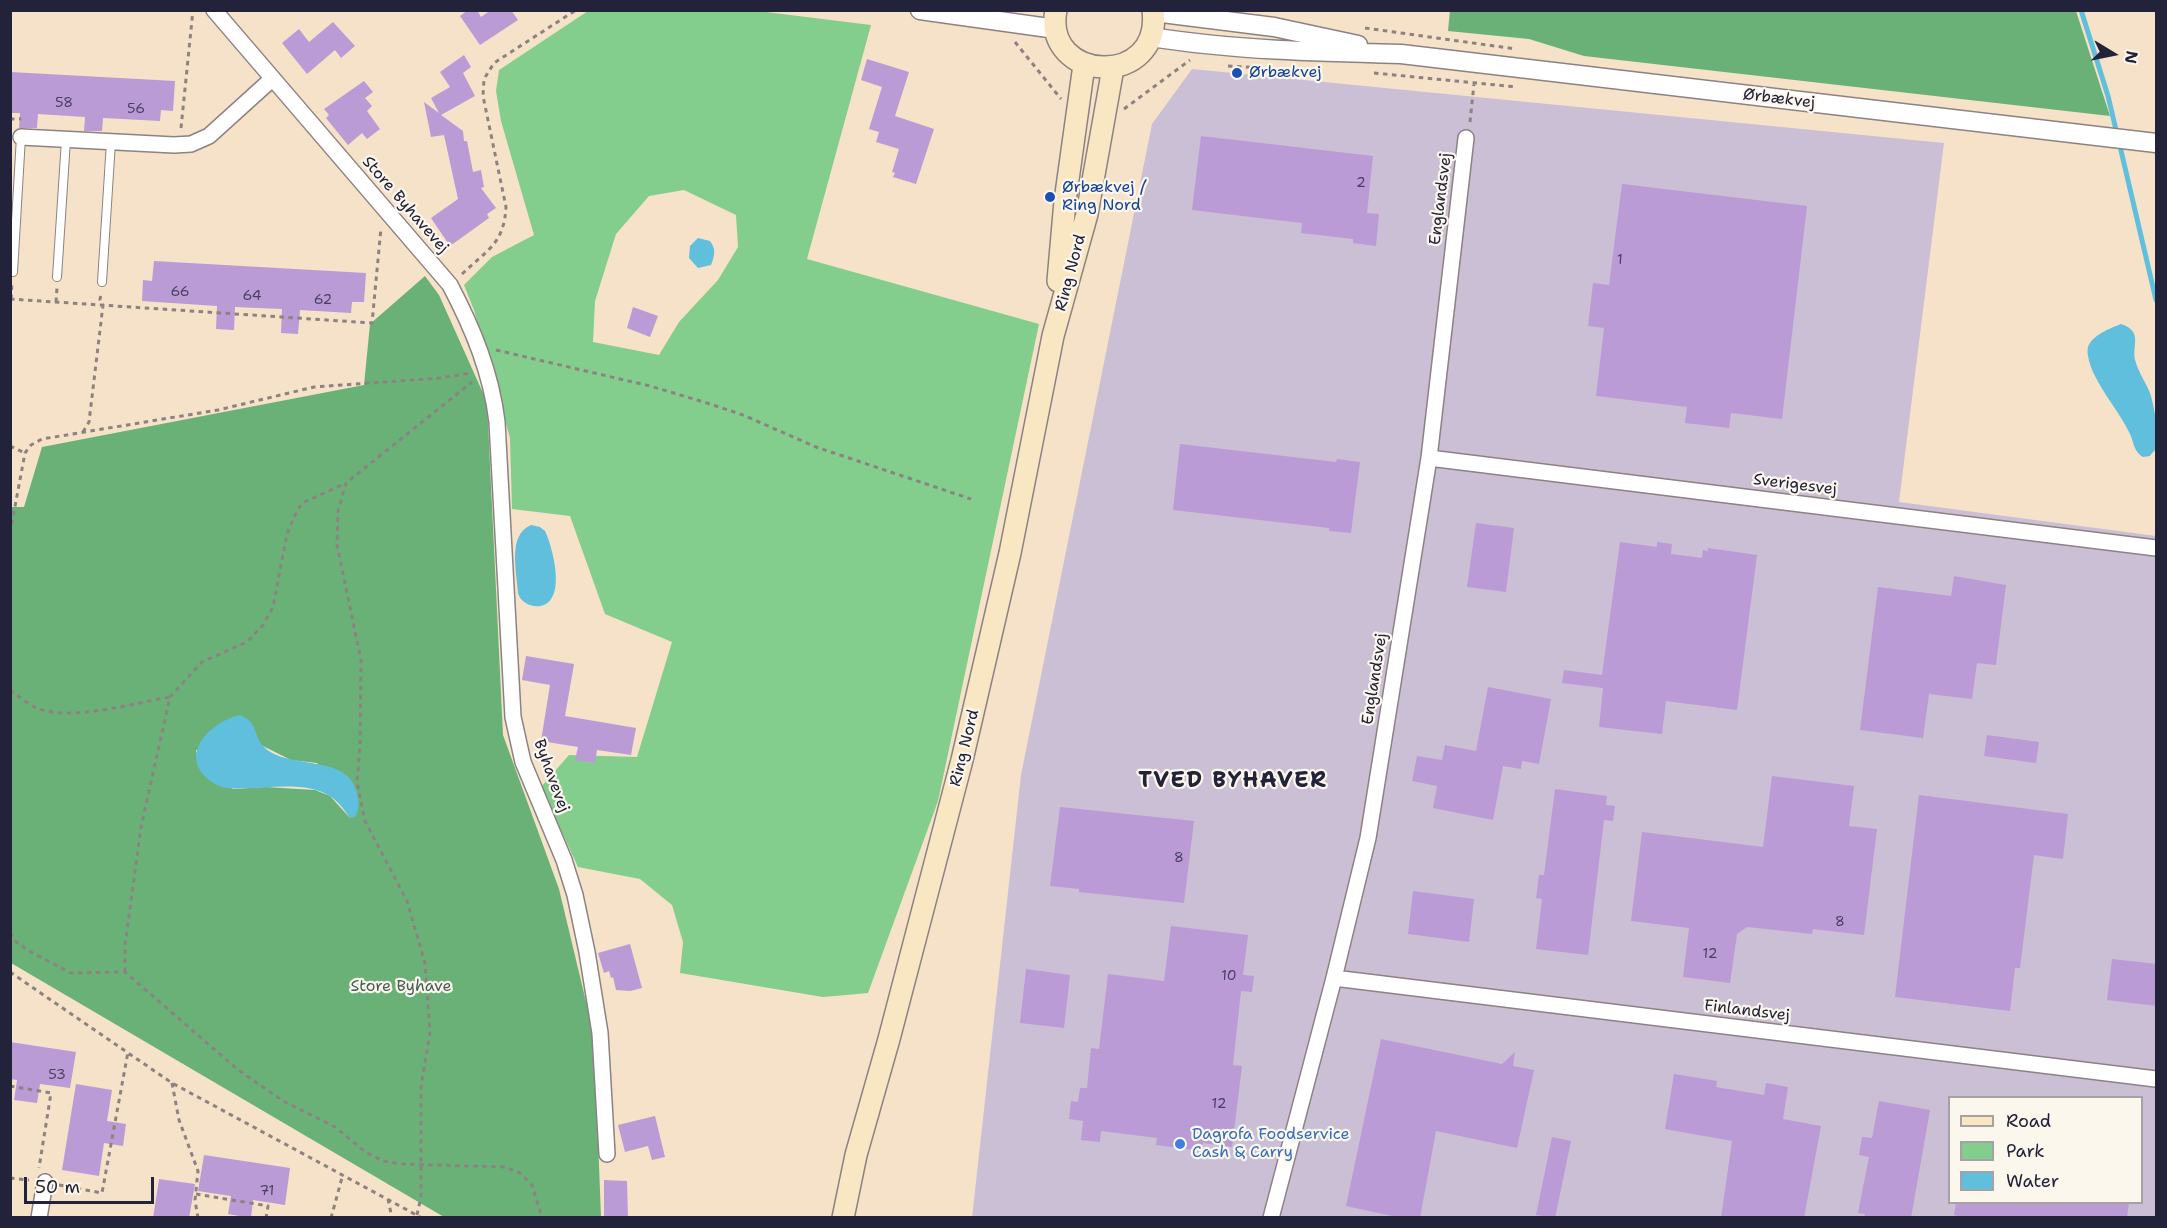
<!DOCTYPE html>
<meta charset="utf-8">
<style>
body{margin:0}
#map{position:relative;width:2167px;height:1228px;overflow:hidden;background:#f5e2c8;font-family:"Shantell Sans",sans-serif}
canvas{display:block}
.frame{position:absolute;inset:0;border:12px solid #22223b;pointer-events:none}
.legend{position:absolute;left:1948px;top:1096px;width:195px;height:108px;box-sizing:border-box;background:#fbf7ec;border:2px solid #a4a2a5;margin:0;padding:8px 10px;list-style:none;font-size:18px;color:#22223b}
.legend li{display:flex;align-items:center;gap:12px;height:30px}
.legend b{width:30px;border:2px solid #a4a2a5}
.north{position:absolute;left:2083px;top:24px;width:60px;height:60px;-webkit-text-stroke:4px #fbf7ec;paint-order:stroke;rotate:100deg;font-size:16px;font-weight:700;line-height:24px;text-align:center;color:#22223b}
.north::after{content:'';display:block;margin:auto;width:21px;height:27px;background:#22223b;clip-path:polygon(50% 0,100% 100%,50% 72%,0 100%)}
.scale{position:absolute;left:24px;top:1177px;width:130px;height:27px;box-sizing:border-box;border:3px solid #22223b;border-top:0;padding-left:8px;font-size:18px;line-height:21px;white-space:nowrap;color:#22223b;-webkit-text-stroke:4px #fbf7ec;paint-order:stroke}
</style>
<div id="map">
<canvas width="2167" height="1228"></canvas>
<div class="frame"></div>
<ul class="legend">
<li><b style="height:8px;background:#f9e7c3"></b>Road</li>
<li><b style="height:16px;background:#83ce8c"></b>Park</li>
<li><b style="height:16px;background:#5fbfdd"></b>Water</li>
</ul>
<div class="north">N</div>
<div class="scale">50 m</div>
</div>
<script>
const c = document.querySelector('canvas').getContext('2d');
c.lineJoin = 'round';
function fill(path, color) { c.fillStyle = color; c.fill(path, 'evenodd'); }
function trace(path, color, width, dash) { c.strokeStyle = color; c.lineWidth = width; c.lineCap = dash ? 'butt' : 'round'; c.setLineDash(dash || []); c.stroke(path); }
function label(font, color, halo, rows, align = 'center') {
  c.font = font + ' "Shantell Sans",sans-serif'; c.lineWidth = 4.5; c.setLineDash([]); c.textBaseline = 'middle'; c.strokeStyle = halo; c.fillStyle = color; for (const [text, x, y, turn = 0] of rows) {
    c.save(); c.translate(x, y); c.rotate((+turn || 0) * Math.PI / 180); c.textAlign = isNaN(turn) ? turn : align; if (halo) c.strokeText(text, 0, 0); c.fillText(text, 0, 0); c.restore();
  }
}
fill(new Path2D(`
 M1192,69L1944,143L1899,502L2156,536V1217L972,1218L1021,775L1152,124ZM1950,1098H2142V1202H1950Z`), '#cbbfd5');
fill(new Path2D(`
 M750,10L871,25L807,259L1039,324L938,801L868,993L823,997L680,973L683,942L672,905L640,879L578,867L541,787L569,755L637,757L672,642L605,614L570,516L512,509L510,438L474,310L464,285L492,257L534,235L501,121L496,91L499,70L588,11ZM684,190L736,215L738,247L718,280L679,322L659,355L593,342L595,301L616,234L649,196Z`), '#83ce8c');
fill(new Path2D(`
 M1450,10L2076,11L2110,116L1584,56L1529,39L1448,31Z
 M425,276L439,295L487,402L503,735L559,889L594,1035L601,1217H444L11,963V507H24L42,447L364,385L370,324ZM263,746L291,760L317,763L350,818L330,796L315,790L266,787L233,789L200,769L196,750Z`), '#6ab178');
fill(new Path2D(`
 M698,238L710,241C716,249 715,255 711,265L698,268L689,258L690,246Z
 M2121,324C2145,332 2130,347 2136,363C2139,373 2146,383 2150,393C2154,404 2160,439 2156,449C2154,451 2151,454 2150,456L2143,457C2134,452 2134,443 2130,434C2120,413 2104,395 2094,374C2091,368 2086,354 2088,347C2092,335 2111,328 2121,324Z
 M531,525L540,527L545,531C552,546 562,584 551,599C543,612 521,606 518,593C517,572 507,535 531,525Z
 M240,715C259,723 253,736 264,747C287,770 346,754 356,790C359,800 360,808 355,817L350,818C345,811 339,802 331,797C311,782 273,787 249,788C239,788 227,790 217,785C174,761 206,723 240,715Z`), '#5fbfdd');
trace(new Path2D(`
 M2081,10L2108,96L2117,134
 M2119,142L2156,300`), '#5fbfdd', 5);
fill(new Path2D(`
 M468,10H477L481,17L491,10H511L518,20L480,45L460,16Z
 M333,22L355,46L341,58L335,50L307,74L282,43L299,29L309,42Z
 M464,55L471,67L463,73L475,96L441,115L463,131L464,141H467L473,172L481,170L484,187L481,188L496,208L487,214L489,218L450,246L431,218L458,199L444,135L431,137L424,102L439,113L431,98L450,87L440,72Z
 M867,59L909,72L895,116L934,129L916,184L893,177L895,173L892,172L899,149L876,142L879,132L869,129L882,87L861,80Z
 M10,72L175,81L173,111L161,110L160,121L103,118L102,131H84L85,117L38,114L37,128H19L20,113H10Z
 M364,81L373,92L365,98L372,106L367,111L380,129L367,139L362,133L348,145L326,118L329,115L324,109Z
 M1201,136L1373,156L1367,213L1379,214L1376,246L1353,243V239L1301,233L1302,223L1192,210Z
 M1622,184L1807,206L1782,419L1731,413L1729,428L1685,423L1687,407L1596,396L1604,328L1588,326L1593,283L1609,285Z
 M154,261L366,273L364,302H352L351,313L300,310L298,334L281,333L282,309L235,307L234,330L216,329L217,306L142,301L143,280L152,281Z
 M633,307L658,316L650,337L627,328Z
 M1180,444L1336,462L1337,459L1360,462L1351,533L1329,531V528L1173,510Z
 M1476,523L1514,528L1506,592L1467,587Z
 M1620,542L1657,547V542L1672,544L1671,554L1702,558L1703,550L1708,551V548L1757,555L1737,710L1666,701L1662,734L1599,727L1603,688L1562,683L1564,670L1602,675Z
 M1954,576L2006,585L1996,665L1977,663L1972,699L1929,694L1923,738L1860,730L1878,587L1951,596Z
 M526,656L574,664L565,716L636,728L631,755L597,750L595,763L575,760L578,747L541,741L550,685L522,680Z
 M1488,687L1551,699L1539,764L1522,761L1521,769L1503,766L1493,820L1433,808L1437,786L1412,781L1417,756L1442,760L1445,745L1476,751Z
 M1987,735L2039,742L2036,763L1984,756Z
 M1772,776L1854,786L1849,826L1877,829L1864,935L1813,929L1812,934L1747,927L1737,934L1730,983L1683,977L1689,928L1631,921L1642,832L1763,847Z
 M1555,789L1607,796L1606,805L1615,806L1613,821L1604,820L1588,955L1536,949L1542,899L1536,898L1539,875H1544Z
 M1919,795L2068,814L2063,859L2034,855L2020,968H2015L2010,1011L1895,997Z
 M1060,807L1194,821L1184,903L1079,892V889L1050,886Z
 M1413,891L1474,899L1469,942L1408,934Z
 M1171,926L1248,935L1243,975L1254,976L1252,992L1241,991L1233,1065L1242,1066L1232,1147L1203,1143L1202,1151L1156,1145L1157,1138L1101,1131L1100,1142L1081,1140L1083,1121L1069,1119L1071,1101L1078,1102L1080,1088H1087L1091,1048L1099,1049L1108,974L1164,981Z
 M630,944L642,988L630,991L616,990L613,977L611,978L609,971L604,973L598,953Z
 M2112,959L2157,964V1006L2107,1000Z
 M1026,969L1070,975L1064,1028L1020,1023Z
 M1381,1039L1502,1064L1515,1052L1513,1066L1534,1070L1517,1148L1436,1131L1420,1218H1401L1346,1206Z
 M10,1042L76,1052L70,1088L40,1084L37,1103L14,1100L17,1080L10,1079Z
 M1674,1074L1717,1081L1716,1087L1764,1095L1766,1083L1788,1087L1783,1119L1821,1126L1804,1218H1721L1732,1141L1665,1129Z
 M76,1084L112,1090L107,1121L126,1124L123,1146L104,1143L99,1176L62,1170Z
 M1879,1101L1930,1110L1911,1218H1864L1865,1214L1858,1213L1869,1157L1859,1155L1862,1137L1872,1138Z
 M655,1116L665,1157L652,1160L648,1146L625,1152L618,1125Z
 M1552,1137L1571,1141L1555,1218L1536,1215Z
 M204,1155L290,1168L285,1205L253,1200L251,1218L228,1214L231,1196L198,1191Z
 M159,1179L195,1184L189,1218H153Z
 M604,1180L627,1181L628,1218H604Z
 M1956,1203H2129L2127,1218H1966L1954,1215Z`), '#ba9bd6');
const service = new Path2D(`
 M13,272L21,137
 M57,277L66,140
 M102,282L111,142`);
const minor = new Path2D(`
 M214,10L450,285C473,329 491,372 497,422L513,717L523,762L564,860L575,895L587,952L600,1033L607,1154
 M21,137L174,145L191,144L209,136L272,79
 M1429,458L2156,548
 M1334,978L2156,1079
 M39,1218L45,1182
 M1271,1218L1334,978L1368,838L1429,458L1466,138`);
const tertiary = new Path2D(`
 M920,10L1056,29
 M1154,12L1274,27L1358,45
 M1151,37C1234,50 1317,52 1401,54L2156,143`);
const secondary = new Path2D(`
 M1056,10C1042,83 1163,89 1153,10
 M1058,281L1065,201L1084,65
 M843,1218L856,1155L889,1039L962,760L1010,553L1053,336L1087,214L1113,68`);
trace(service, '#8c8282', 10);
trace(minor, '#8c8282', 18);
trace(tertiary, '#8c8282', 21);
trace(secondary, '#8c8282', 24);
trace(new Path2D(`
 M1365,28L1516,49
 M1015,42L1061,99
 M1228,66L1263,68
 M1374,73L1517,87
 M1124,109L1190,60
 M10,119H21
 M1470,122L1474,84
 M181,128L193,10
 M462,274C487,250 504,244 506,207L483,96L484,79L494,63L576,10
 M10,299L372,323L381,228
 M11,299L12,283
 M56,302L57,288
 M496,350L650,386L707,403L743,415L816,447L971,499
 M83,432L89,422L103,305L100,300L101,292
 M10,446L25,453
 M10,533L25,453L31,445L42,439L218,410L314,387L440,378L471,373
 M10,690C19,696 28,705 37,708C69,722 135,703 170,697
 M10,933L15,941L29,951L71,973L125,972L237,1069L283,1101L335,1127L367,1153L383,1161L401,1164L505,1167L520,1173L532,1185L542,1218
 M10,972L172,1083L422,1218
 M125,972V946L141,827L170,697L202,662L247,642L263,625L273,607L287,534L293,519L302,503L346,483
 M172,1083L179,1120L198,1171L195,1200L198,1218
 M10,1086L51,1093L39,1168
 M10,1178L29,1180
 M59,1185L102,1193L128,1052
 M196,1194L268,1206L266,1218
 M388,1199L392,1218
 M417,1215L421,1197V1087L430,1032L425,963L407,901L365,821L357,782L360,747L361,660L337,545L338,511L346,483L472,382
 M331,1218L343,1174`), '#8c8282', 3, [4.5, 4.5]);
trace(service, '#fff', 8);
trace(minor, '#fff', 15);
trace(tertiary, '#fff', 18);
trace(secondary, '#f9e7c3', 21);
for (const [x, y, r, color] of [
 [1237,73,6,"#1a4fb4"],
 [1050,197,6,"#1a4fb4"],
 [1180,1144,6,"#3f7fe0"]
]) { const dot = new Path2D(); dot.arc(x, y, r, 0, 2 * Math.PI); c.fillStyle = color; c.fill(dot); trace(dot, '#fbf7ec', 2); }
label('14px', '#484062', null, [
 ["58",64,103],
 ["56",136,109],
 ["2",1361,183],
 ["1",1620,260],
 ["66",180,292],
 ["64",252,296],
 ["62",323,300],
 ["8",1179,858],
 ["8",1840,922],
 ["12",1710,954],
 ["10",1229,976],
 ["53",57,1075],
 ["12",1219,1104],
 ["71",267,1191]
]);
label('16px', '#164399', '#fbf7ec', [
 ["Ørbækvej",1249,73],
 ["Ørbækvej /",1062,188],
 ["Ring Nord",1062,206]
], 'left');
label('16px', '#22223b', '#fbf7ec', [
 ["Ørbækvej",1779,99,7],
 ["Englandsvej",1441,199,-83],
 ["Store Byhavevej",405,205,49],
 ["Ring Nord",1071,273,-75],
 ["Sverigesvej",1795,485,7],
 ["Englandsvej",1375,679,-81],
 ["Ring Nord",965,748,-76],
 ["Byhavevej",551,776,70],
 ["Finlandsvej",1747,1011,7]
]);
label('16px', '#445e57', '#fbf7ec', [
 ["Store Byhave",401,987]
]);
label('16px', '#366cbe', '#fbf7ec', [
 ["Dagrofa Foodservice",1192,1135],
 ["Cash & Carry",1192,1153]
], 'left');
c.letterSpacing = '1.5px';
label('bold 22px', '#22223b', '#fbf7ec', [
 ["TVED BYHAVER",1233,781]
]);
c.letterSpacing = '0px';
</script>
